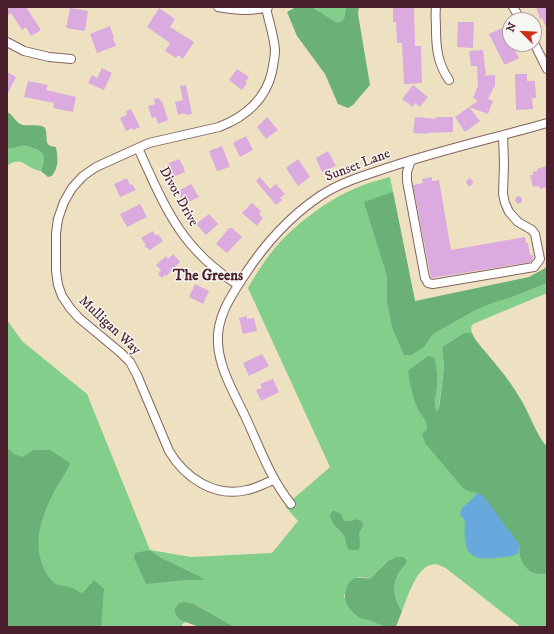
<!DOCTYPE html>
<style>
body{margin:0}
#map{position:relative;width:554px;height:634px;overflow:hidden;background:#ede1c1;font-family:"IM FELL DW Pica",serif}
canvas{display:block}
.frame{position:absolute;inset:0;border:8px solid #4a1f2b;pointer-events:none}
.north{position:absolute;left:502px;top:12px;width:40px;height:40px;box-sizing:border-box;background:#f6f6f2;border:1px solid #b1a0a2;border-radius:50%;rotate:294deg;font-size:11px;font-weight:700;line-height:16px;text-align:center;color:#4a1f2b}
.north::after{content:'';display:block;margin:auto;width:14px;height:18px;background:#c8321e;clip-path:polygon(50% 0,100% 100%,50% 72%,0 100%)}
</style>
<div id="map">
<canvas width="554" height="634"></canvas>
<div class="frame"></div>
<div class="north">N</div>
</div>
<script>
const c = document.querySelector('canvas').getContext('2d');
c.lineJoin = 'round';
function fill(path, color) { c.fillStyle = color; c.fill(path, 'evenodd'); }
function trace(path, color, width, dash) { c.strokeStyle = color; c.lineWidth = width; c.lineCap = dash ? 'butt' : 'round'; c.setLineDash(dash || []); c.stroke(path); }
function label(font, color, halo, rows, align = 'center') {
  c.font = font + ' "IM FELL DW Pica",serif'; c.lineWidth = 3; c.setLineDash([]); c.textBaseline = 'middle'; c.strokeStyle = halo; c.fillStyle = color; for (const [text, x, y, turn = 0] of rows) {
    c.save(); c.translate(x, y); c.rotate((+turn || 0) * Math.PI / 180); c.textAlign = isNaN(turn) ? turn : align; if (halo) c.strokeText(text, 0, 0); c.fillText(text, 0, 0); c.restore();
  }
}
fill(new Path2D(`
 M312,7H346C345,14 345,24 336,22Z
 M17,146C25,145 37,148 43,154L44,161L41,171C26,169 22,154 7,166V148L10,149Z
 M390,177L424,346L432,335L476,310L493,303L510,298L547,283V293L473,324L471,328L472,333H464L442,347L444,367L439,406L547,498V627H521L447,569C445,568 442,566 439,565C418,559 408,597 402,611C396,602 391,588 397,577C401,568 404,569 403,557C387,556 382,569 371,578L357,577L344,595L346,603L351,610L361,618L371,620L385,627H235L194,604L180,620L186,622L182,624V627H77L30,597L7,480V320L22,341L87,394L150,550L191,557L272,553L298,521L285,506L330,467L248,288C255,276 262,264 271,253C292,226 329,198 361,186C370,182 380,180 390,177ZM151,551L160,557L199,576L203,580H186Z`), '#84ce8b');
fill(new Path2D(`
 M296,7H312L336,22C345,24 345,14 346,7H359L358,14L370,85L353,105L348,108L338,104L325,74L297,36L287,12Z
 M7,112C14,115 15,123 23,125C28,126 42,124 45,128C49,137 42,146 56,147C58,159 59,166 52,176L48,177L41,171L44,161L43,154C38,149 27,145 19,146C15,147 12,150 7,148Z
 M393,192L415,301L529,277L547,267V283L510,298L493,303L476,310L432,335L424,347L411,355H404L392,327L387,301V276L364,202Z
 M464,333H472L475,339C490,358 508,377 520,398C530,414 535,433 547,447V573C542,574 536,574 531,572C524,567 517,556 520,547L479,493L470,492L463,488L425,443L422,434L427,429C427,419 422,417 418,409C412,397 410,383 408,371L428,356L434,357C436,365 438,374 437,383C437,394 432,402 437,412L439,409L444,367L442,347Z
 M7,448L14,454L22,457L34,450H50L70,463C68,470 64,475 60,481C47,503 34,532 40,557C42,565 46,575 52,581C57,586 62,585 69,587C74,588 78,591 82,594L94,580L104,589L101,627H7Z
 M333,510L341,514L344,521H350L356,519L362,522L363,526L359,533L360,546L358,550H349C346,546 346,542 345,537C341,529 333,528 330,516Z
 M150,550L160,557L199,576L204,580H186L146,584L134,558L135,553Z
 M396,557H403L407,561C404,567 399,571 397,577C391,588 396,602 402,611L396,627C383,627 383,626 372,621C368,619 364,620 360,618C350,611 342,602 346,590C347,585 350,580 355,578C359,577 366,579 371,578L388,561Z
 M184,602L194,604L235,627H199L180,620L175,613V608L179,603Z`), '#6bb177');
fill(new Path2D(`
 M477,493H479L485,498L518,543L520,547L517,554L512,556C478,560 462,565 465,522L464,519L460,515C461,507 464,506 470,501C473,499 474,496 477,493Z`), '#67a9dc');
fill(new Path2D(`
 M7,7H26L41,30L31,36L26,27L22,30L11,13L7,16Z
 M393,7H414L415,46H421L422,83L404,84L402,43H397L396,22H393Z
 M536,7H547V29L542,18L540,19Z
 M70,8L88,11L85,31L66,28Z
 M159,8L175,19L170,27L194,42L183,59L178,55L176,58L165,51L170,43L147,27Z
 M458,22H474L473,48L457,47Z
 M110,26L114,38H113L116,46L97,53L90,34Z
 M502,28L506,36L510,34V44H525L514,49L519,58L507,64H504L489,34Z
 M483,50L486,75L483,76L495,75V87H494L488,99L493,101L488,114L469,107L478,101L473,98L478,86L477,66H471L469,51Z
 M102,68L112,73L104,90L88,83L92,75L97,78Z
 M237,69L249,77L245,82L247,83L242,90L229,80Z
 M7,72L16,77L7,95Z
 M515,74H527V81H535L536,98H532L533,109L516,110Z
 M28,81L48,85L46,90L76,97L73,112L53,108L54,103L24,97Z
 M186,85L192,114L186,115L185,113L178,115L175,102L183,100L180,86Z
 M413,85L428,97L420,107L415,103L413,107L402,99Z
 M159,98L161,102L162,101L168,120L158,124L156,117L152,118L148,106L155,104L154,99Z
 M469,107L480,121L465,132L455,117Z
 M131,109L140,127L133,130L132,128L126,131L120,118L127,115L126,111Z
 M267,117L278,130L266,139L257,127Z
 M415,117L437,119L434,117H453V132L426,133V134L413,133Z
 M246,136L253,150L240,157L233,143Z
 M222,146L230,167L217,171L209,151Z
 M328,151L336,166L322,172L316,158Z
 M179,159L183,166L185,172L171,178L167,171L170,170L167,164Z
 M298,159L310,177L298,186L286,168Z
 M546,166L547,168V187L540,189L539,186L533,187L530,175H533V172L537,171V169Z
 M260,177L270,189L276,184L285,194L280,198L282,200L276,205L256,181Z
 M432,177V181L439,180L451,250L525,237L526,243H528L530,255H533V259L531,262L431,278L413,185L423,183L422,179Z
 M127,178L130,185L132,184L136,190L120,197L114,184Z
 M470,178L473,181L472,185L469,186L466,183L467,180Z
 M191,184L199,197L184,204L178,191Z
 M520,196L522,199V202L518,204L515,201L516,197Z
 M252,203L261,211L259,214L263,218L257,226L242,213Z
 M140,204L147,217L127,227L120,214Z
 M209,214L218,224L206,235L196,224Z
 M229,228H232L242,237L227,253L216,244Z
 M153,231L156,236L158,234L163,241L150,250L144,246L146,245L141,238Z
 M173,254L180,262L166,276L165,275L162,278L158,274L161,270L156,265L166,256L168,259Z
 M195,284L209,291L203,304L189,297Z
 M247,316V319L254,318L257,331L243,334L239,318Z
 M262,354L269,366L249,376L243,363Z
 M273,379L279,392L261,401L256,390L262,388L260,384Z`), '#dbabe0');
const street = new Path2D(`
 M218,7C234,10 252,12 268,7
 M436,7C435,14 436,22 436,29C436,49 438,64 449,80
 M513,7L521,20
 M266,8C269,22 274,36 275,50C275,57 273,65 272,72C265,101 245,117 219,127L149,143L96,167L83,176L72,188L64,202L58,219L56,233V271L58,285L62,296L70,308L79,318L121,353L130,362L137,375L169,451C185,478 215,498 247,490C257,488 265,483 274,480
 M7,42L24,51L49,57L71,59
 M534,43L547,69
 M138,148C165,207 180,248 238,285
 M411,160L407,172V181L425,278L428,283L433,284L534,267L540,259L535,234L532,230L518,222L509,212L505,203L503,194L504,163L503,135
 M291,504C270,478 259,446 245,416C234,393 219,368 218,343C216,318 231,296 244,276C264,245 289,217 320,196C341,182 366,175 390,167C441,150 495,138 547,123`);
trace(street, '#836360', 10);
trace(street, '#fff', 8);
label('14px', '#4a1f2b', '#f6f6f2', [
 ["Sunset Lane",358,166,-21],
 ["Divot Drive",178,197,61],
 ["Mulligan Way",109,326,43]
]);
label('bold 15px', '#4a1f2b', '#f6f6f2', [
 ["The Greens",208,277]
]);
</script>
